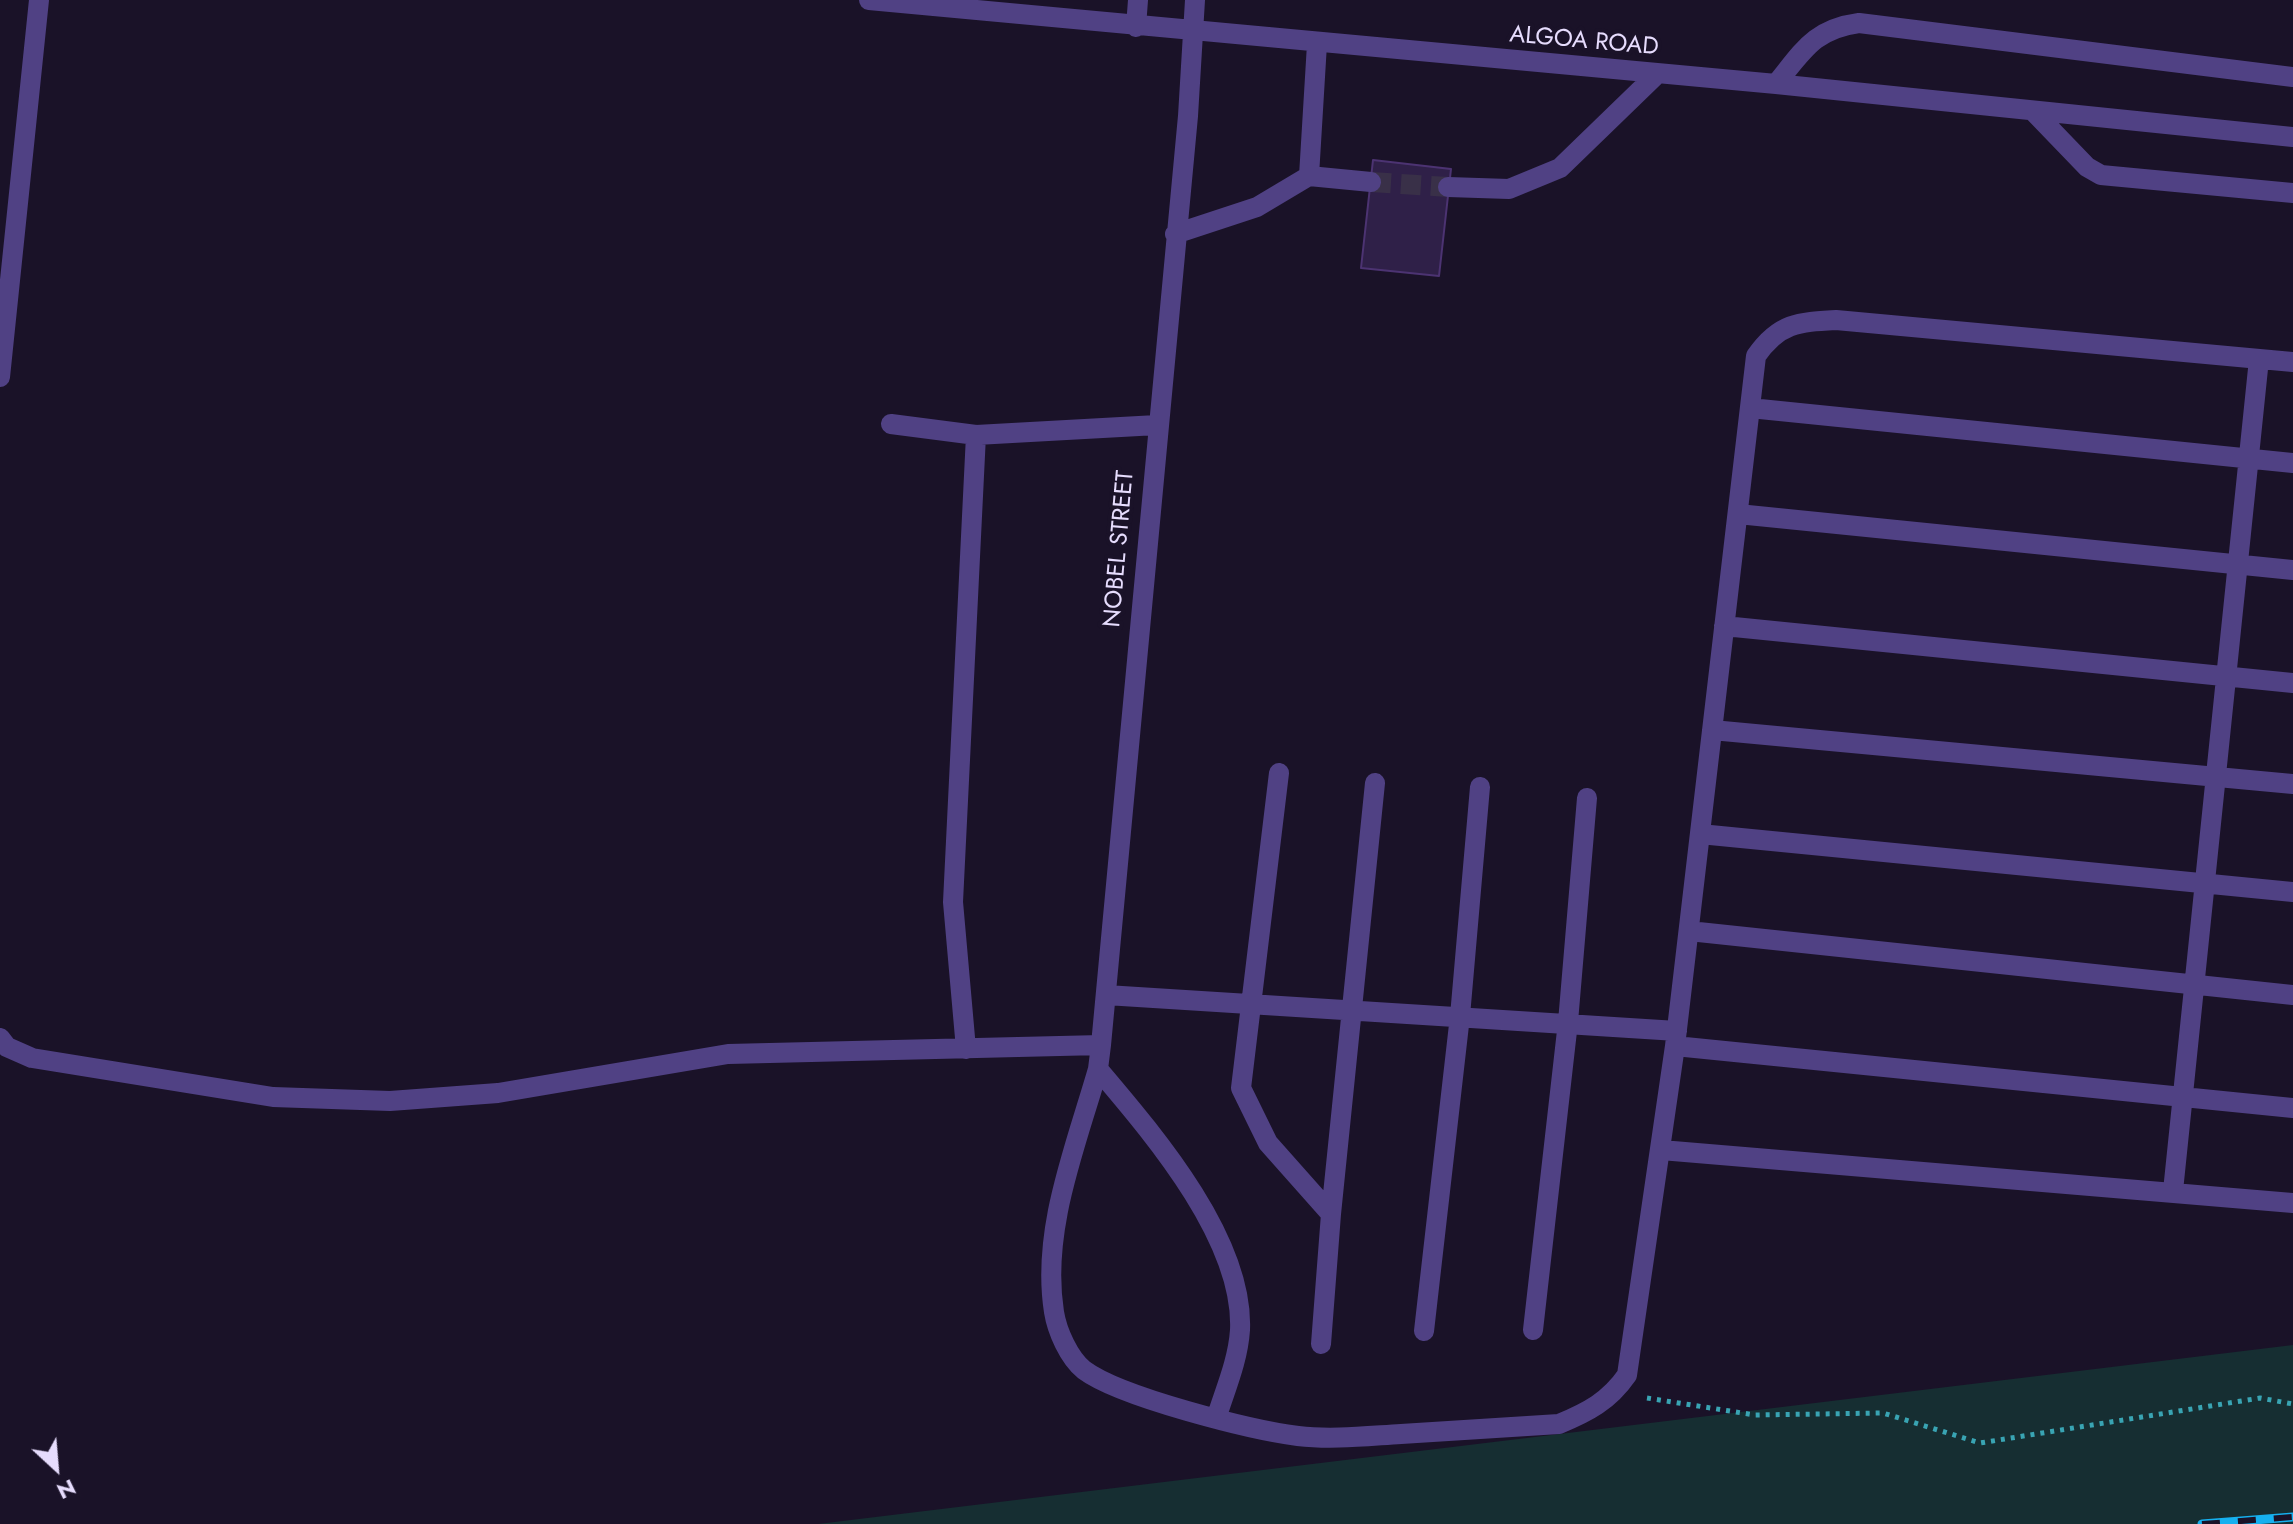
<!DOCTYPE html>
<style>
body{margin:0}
#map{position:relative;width:2293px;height:1524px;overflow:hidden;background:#1a1228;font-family:Jost,sans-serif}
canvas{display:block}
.north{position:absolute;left:16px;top:1428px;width:80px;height:80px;-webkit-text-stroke:6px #1a1228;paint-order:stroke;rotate:154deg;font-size:22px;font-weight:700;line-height:32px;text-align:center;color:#e6dcfd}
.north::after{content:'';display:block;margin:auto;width:28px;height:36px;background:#e6dcfd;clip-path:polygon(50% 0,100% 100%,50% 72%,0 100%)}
</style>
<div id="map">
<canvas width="2293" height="1524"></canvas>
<div class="north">N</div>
</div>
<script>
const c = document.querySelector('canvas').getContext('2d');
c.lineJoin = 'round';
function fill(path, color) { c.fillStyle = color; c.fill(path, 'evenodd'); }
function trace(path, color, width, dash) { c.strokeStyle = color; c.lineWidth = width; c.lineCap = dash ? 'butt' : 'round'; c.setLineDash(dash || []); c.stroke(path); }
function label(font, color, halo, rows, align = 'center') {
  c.font = font + ' Jost,sans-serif'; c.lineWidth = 8; c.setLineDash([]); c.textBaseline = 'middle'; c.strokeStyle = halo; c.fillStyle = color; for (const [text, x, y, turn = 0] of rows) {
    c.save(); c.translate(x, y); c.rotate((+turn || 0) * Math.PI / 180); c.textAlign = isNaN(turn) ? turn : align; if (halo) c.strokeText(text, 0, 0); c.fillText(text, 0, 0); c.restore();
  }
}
fill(new Path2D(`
 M2293,1345V1524H818Z`), '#162e32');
const building = new Path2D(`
 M1373,160L1451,169L1439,276L1361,268Z`);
fill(building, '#2f2048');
trace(building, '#4c3372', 2);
trace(new Path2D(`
 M1371,182L1448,187`), '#393048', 20, [20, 10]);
trace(new Path2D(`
 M1647,1398L1755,1415L1883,1413L1980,1443L2260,1398L2293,1404`), '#39a4b3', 5, [4, 6]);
trace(new Path2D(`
 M869,0L1776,84L2293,137
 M1195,0L1188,116L1101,1045L1098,1069C1076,1146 1041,1230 1054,1312C1057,1331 1069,1358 1084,1370C1120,1397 1251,1430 1298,1436C1332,1440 1367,1436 1401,1434C1454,1431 1506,1427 1559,1424C1588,1412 1609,1401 1627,1375L1675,1046L1756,356C1779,323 1798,322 1836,320L2293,362
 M1136,27L1138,0
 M1317,44L1309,176L1371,182
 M1776,84C1803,51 1814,29 1859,23L2293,77
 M2034,112L2087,167L2101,175L2293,193
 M1448,187L1509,189L1560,168L1656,75
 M1175,234L1257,207L1309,176
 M0,377L39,0
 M1750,408L2293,463
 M891,424L976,435
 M1738,514L2293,570
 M1724,626L2293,683
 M1712,730L2293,784
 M1279,773L1241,1088L1268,1143L1331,1214
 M1700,834L2293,892
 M1689,931L2293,995
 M1106,995L1677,1031
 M0,1038L7,1047L32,1058L273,1097L390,1101L498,1093L728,1054L1101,1045
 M1675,1046L2293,1108
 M966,1049L953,902L976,435L1157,425
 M1098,1069C1153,1134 1244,1239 1240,1330C1238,1361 1225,1390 1216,1419
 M1661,1150L2293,1203
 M2173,1191L2259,359
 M1533,1330L1568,1022L1587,798
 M1424,1331L1460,1016L1480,787
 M1321,1344L1331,1214L1375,783`), '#504184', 20);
const rail = new Path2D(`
 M2202,1524L2293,1517`);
trace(rail, '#16b0ef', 9);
trace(rail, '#1a1228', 6, [18]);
label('24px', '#e6dcfd', '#1a1228', [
 ["ALGOA ROAD",1584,42,5],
 ["NOBEL STREET",1120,549,-85]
]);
</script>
